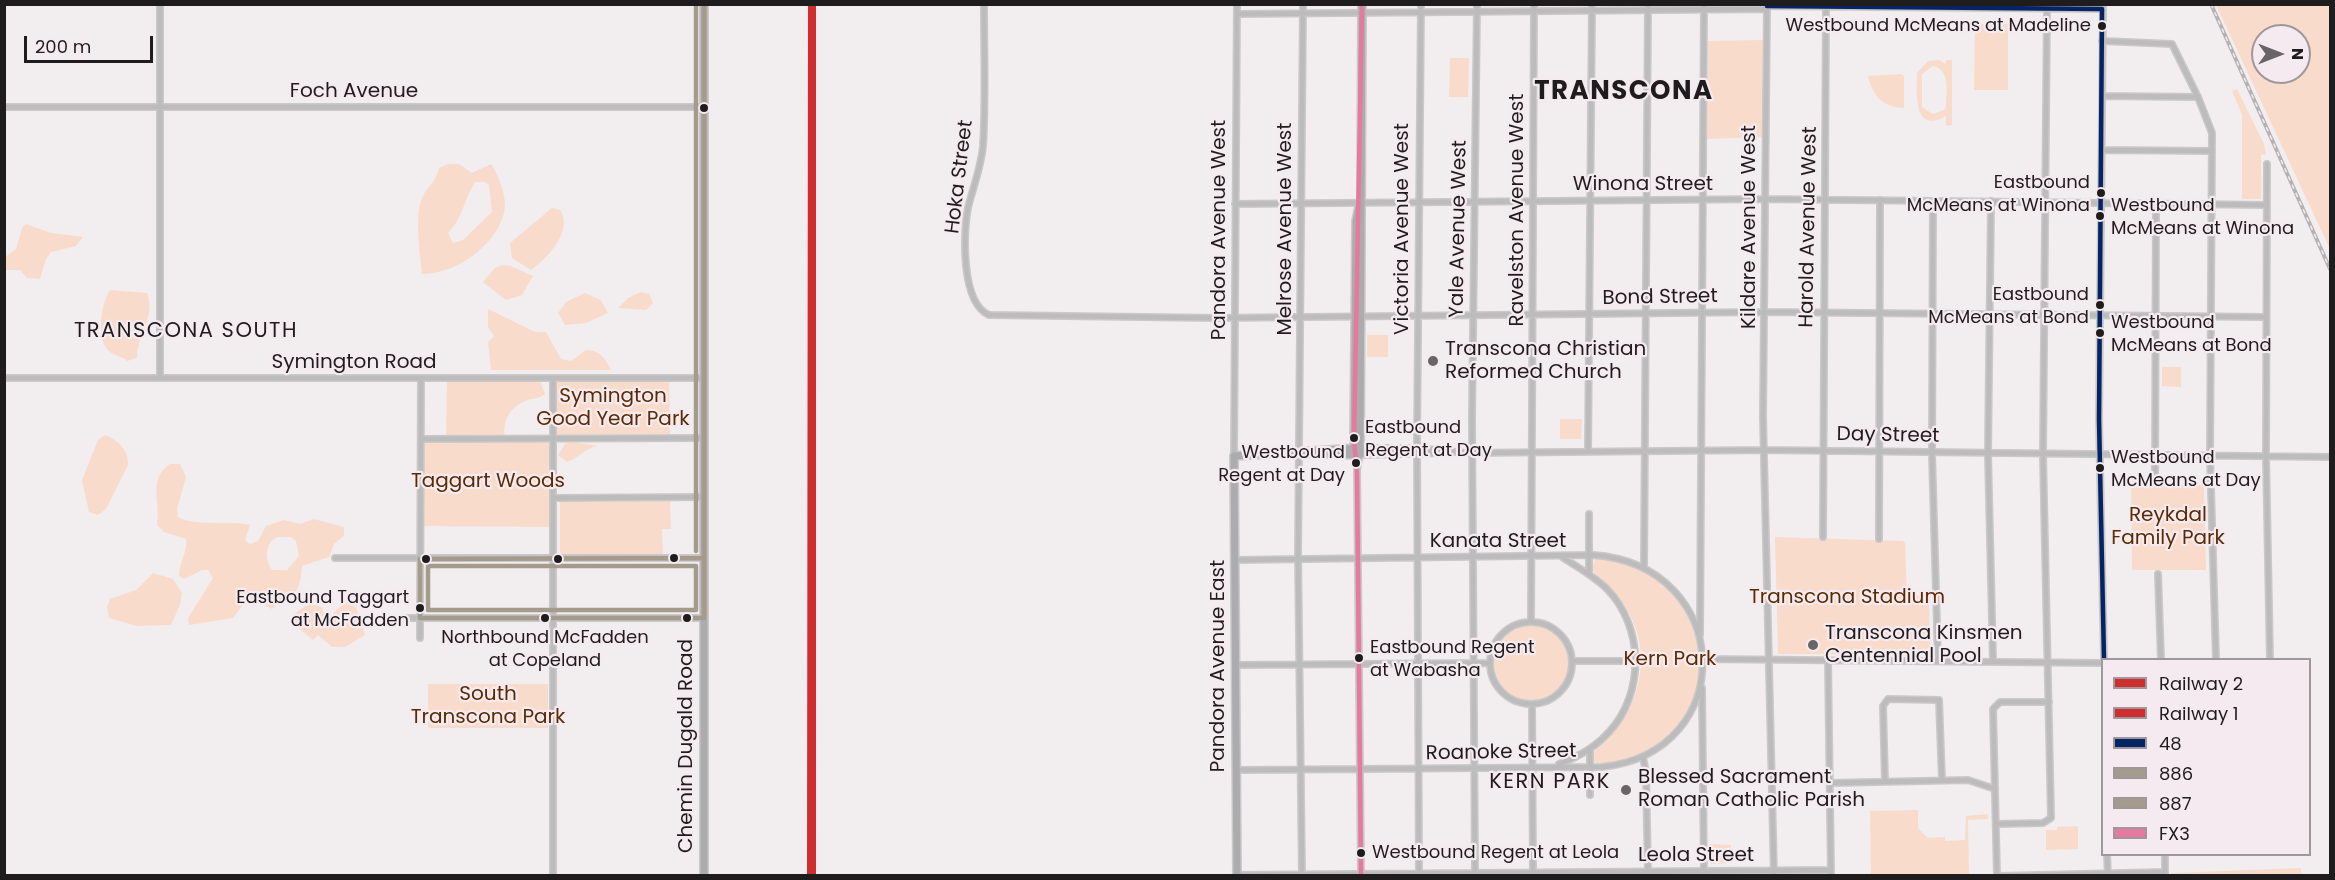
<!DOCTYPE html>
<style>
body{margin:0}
#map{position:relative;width:2335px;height:880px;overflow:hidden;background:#f2edef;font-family:Poppins,sans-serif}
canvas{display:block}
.frame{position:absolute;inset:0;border:6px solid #1f1c1d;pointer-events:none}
.legend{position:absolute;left:2101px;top:658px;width:210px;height:198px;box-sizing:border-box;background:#f5eaef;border:2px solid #9f989b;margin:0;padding:8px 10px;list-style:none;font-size:18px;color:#1f1c1d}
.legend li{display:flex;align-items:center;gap:12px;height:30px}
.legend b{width:30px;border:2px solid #9f989b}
.north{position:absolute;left:2251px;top:24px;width:60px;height:60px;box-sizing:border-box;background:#f5eaef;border:2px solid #9f989b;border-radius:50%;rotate:90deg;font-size:16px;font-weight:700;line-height:24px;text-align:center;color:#1f1c1d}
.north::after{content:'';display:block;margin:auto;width:21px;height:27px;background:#696566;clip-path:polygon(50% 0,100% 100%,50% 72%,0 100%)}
.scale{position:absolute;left:24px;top:36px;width:129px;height:27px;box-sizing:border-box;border:3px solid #1f1c1d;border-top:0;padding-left:8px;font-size:18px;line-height:21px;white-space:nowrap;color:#1f1c1d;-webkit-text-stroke:4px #f5eaef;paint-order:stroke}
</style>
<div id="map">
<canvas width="2335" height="880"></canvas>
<div class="frame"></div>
<ul class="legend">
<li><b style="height:8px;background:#cf2e2f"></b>Railway 2</li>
<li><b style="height:8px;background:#cf2e2f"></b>Railway 1</li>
<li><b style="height:8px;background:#052465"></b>48</li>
<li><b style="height:8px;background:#a59b8d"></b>886</li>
<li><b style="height:8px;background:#a59b8d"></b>887</li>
<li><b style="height:8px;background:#e7799f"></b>FX3</li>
</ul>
<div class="north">N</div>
<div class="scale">200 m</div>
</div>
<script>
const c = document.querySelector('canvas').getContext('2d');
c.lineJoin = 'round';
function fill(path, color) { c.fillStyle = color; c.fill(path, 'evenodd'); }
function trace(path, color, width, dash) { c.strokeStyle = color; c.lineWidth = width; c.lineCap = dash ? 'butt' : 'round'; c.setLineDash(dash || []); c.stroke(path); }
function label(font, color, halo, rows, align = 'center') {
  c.font = font + ' Poppins,sans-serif'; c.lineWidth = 4.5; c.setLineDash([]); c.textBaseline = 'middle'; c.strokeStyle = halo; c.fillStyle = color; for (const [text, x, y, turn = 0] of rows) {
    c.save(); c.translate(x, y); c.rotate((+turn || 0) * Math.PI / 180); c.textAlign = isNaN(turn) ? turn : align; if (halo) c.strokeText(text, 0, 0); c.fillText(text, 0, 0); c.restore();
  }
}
fill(new Path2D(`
 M2216,5H2330V249ZM2263,36H2299V72H2263Z
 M1975,24H2008V90H1974Z
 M1763,40L1762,137L1707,139L1708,41Z
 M1450,58H1469L1468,97H1449Z
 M1939,60L1946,64V60H1952V125L1946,126V116C1912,135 1917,92 1917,73L1928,61ZM1933,66C1951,70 1946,92 1946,107L1944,110L1933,114L1922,107V74Z
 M1902,74L1904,76V108C1883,107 1873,97 1868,76Z
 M2237,89L2264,144L2266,154L2261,155V199H2242V115L2232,91Z
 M448,164H459L472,173L491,164C499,176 508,199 504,213C495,247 455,274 422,274C420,255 415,219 421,201C425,188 436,182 439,168ZM475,182H485L489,185L492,212L463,240L453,243L448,233C463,218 464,199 475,182Z
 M552,208L560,210C574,230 547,259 531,270L512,258L510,243Z
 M26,224L51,233L83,237L76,246L51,252L46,259L40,279L27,278L20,270H4L5,257L16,249L22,228Z
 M502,265L511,266L533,276L522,295L506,300L483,282L495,268Z
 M110,290L147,293C156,317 137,334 137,358L127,361C122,356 115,356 110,352C95,341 101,303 110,290Z
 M641,292L649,294L653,303L646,310L618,308L628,298Z
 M585,293L601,300L608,313L586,323L565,325L558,313L566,302Z
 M488,309L535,332H546L561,359L571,361L586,350C601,351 604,357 611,370H491L488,342L494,336L488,327Z
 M1367,335H1388V357H1367Z
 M2162,367H2181V387L2162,386Z
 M447,378H539L545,394C539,399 533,398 527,400C510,407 502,421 505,438H553L554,527L420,526L421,439L491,437L446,435Z
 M557,382H669L670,434L557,435Z
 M1560,419H1582L1581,439H1560Z
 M105,435C118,440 129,450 128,465L106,509L98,515L89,512L82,480L98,440Z
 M571,442L598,446C584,448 580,458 567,462L558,455L565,444Z
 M170,464H180L186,477L177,509L178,517C195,527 232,520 250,525L245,540L250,544L258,541L266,526L284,520L300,524L314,519L344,527V536L334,544L329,557L302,566C300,601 292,588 272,609L248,598L233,618L189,625L188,618L213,578L208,570H202L184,579L179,576C179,562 188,552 186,539L164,532L157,525C161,501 147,480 170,464ZM277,537H290L296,541L299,556L287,570H272C264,558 265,544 277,537Z
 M2131,485H2204L2206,570H2132Z
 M560,501H670L671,529H662L663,554L560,555Z
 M1775,537L1903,541L1905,543L1907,595L1929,596L1930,655L1778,654Z
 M1595,559C1687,562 1738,674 1665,738C1654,747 1643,755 1629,758C1618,761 1604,767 1594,762V752C1639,714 1658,656 1623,603C1614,591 1599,582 1592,569Z
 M153,573L173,579L182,593L180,605L171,625L137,626L109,618L107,607L110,599L136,590Z
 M346,603L356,607L365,635L345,647H332L318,635L313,640L296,626L294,615C302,606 312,601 323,608L325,625L336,610Z
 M1494 663a38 38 0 1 1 76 0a38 38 0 1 1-76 0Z
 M428,684H548V728H428Z
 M1918,810V828L1928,838L1945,837V841L1965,840L1966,816L1988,814V819L1968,820L1969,875H1871L1870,811Z
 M2078,826V849L2046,850V830H2057V827Z
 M1710,844L1731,845V863L1710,864Z
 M2301,868V875H2171V873Z`), '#f9dbcc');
const minor = new Path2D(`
 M160,4V378
 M984,4C984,51 986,99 983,146C981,168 973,187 968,208C963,233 961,303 989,315L1217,318L1765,312L2265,317
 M1767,4L1763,416L1774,876
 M2103,4L2099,419L2104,660
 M1767,6L2102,9
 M1237,14L1767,9
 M2102,41L2172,44L2198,97L2212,133L2210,456L2216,660
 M2102,96L2198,97
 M4,107H704
 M2102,150L2212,151
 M2267,164L2266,457L2270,660
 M1933,201L1932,453L1938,661
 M1991,201L1988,454L1993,661
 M1235,204L1765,199L2267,205
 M4,378H704
 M421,439L704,438
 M1360,448H1417L1466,453L1764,450L2330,457
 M1588,452L1592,4
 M1234,456L1237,4
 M2155,483L2156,203
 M553,498L704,497
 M1589,514V574
 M1823,537L1826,4
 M1879,539L1880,200
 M335,558H704
 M1235,560L1593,555C1734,565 1741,752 1602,767L1237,770
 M1644,566L1648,4
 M2158,574L2161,660
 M407,618H704
 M1531,621L1534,4
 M1490 663a41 41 0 1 1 82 0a41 41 0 1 1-82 0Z
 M1700,635L1704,4
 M420,638L421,378
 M1702,659L2102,663
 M1828,660L1831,876
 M1572,661H1636
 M1235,665L1490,663
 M1702,688L1704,876
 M1532,704L1533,876
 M1643,757L1646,773L1648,876
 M1559,764C1578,757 1595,748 1609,732C1645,693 1644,627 1607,589C1594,576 1577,567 1562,557
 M1885,782L1883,706L1888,699L1939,700L1942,780
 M1830,783L1968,780L1995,789
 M1590,795V749
 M1996,824L2043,823L2051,818L2043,455L2047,4
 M2107,854L2108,876
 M2165,854V874
 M1237,875L1831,870
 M1361,875L1357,469L1360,455L1440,453
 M553,876V378
 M1302,876L1298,554L1303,4
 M1419,876L1417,444L1421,4
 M1475,876L1472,419L1477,4
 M1997,876L1993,709L2000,702H2049
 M2000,876L2165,872`);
const major = new Path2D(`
 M1354,451L1356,221L1360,202
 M1299,453L1360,455L1362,4
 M704,876V4
 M1237,876L1234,456L1360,448`);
trace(minor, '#cbc8c9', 8);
trace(major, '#cbc8c9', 10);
trace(minor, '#bdbcbd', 5);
trace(major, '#acabad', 7);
const rail = new Path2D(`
 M2211,4L2330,269`);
trace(rail, '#b5b2b4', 4);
trace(rail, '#f5eaef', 1.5, [4.5]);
trace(new Path2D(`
 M1767,6L2102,9
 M2102,9L2099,419L2104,660`), '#052465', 4.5);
trace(new Path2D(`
 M704,4V558
 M704,558V618H420V559Z`), '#a59b8d', 4.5);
trace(new Path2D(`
 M696,4V551
 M428,566H696V610H428Z`), '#a59b8d', 4.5);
trace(new Path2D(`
 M1361,876L1357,473L1354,440L1362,4`), '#e7799f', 4.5);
trace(new Path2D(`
 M810,876L811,4`), '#cf2e2f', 6);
trace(new Path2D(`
 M813,4V876`), '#cf2e2f', 6);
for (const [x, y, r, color] of [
 [2102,26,5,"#1f1c1d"],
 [704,108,5,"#1f1c1d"],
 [2101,193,5,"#1f1c1d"],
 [2100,216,5,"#1f1c1d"],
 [2100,305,5,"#1f1c1d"],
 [2100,333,5,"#1f1c1d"],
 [1433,361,6,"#696566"],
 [1354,438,5,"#1f1c1d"],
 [1356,463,5,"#1f1c1d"],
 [2100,468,5,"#1f1c1d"],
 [674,558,5,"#1f1c1d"],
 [426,559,5,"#1f1c1d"],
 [558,559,5,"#1f1c1d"],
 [420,608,5,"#1f1c1d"],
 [545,618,5,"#1f1c1d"],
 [687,618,5,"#1f1c1d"],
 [1813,645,6,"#696566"],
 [1359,658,5,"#1f1c1d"],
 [1626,790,6,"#696566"],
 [1361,853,5,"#1f1c1d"]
]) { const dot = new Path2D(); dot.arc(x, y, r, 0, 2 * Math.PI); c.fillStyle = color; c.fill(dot); trace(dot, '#f5eaef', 2); }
label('18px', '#1f1c1d', '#f5eaef', [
 ["Westbound McMeans at Madeline",2091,26,"right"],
 ["Eastbound",2090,183,"right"],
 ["McMeans at Winona",2090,206,"right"],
 ["Westbound",2111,206],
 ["McMeans at Winona",2111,229],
 ["Eastbound",2089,295,"right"],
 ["McMeans at Bond",2089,318,"right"],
 ["Westbound",2111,323],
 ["McMeans at Bond",2111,346],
 ["Eastbound",1365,428],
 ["Regent at Day",1365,451],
 ["Westbound",1345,453,"right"],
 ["Regent at Day",1345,476,"right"],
 ["Westbound",2111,458],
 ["McMeans at Day",2111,481],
 ["Eastbound Taggart",409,598,"right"],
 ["at McFadden",409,621,"right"],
 ["Northbound McFadden",545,638,"center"],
 ["at Copeland",545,661,"center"],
 ["Eastbound Regent",1370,648],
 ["at Wabasha",1370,671],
 ["Westbound Regent at Leola",1372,853]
], 'left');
label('20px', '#1f1c1d', '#f5eaef', [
 ["Foch Avenue",354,92],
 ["Hoka Street",960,177,-83],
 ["Winona Street",1643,185],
 ["Ravelston Avenue West",1518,210,-90],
 ["Kildare Avenue West",1750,227,-90],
 ["Harold Avenue West",1809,227,-89],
 ["Melrose Avenue West",1286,229,-90],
 ["Victoria Avenue West",1403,229,-90],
 ["Yale Avenue West",1459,229,-89],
 ["Pandora Avenue West",1220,230,-90],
 ["Bond Street",1660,298,-1],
 ["Symington Road",354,363],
 ["Day Street",1888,436,1],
 ["Kanata Street",1498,542],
 ["Pandora Avenue East",1219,666,-90],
 ["Chemin Dugald Road",687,746,-90],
 ["Roanoke Street",1501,753,-1],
 ["Leola Street",1696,856]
]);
label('20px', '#1f1c1d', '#f5eaef', [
 ["Transcona Christian",1445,350],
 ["Reformed Church",1445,373],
 ["Transcona Kinsmen",1825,634],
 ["Centennial Pool",1825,657],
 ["Blessed Sacrament",1638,778],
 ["Roman Catholic Parish",1638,801]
], 'left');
label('20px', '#5a2b03', '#f5eaef', [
 ["Symington",613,397],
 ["Good Year Park",613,420],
 ["Taggart Woods",488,482],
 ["Reykdal",2168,516],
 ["Family Park",2168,539],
 ["Transcona Stadium",1847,598],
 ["Kern Park",1670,660],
 ["South",488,695],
 ["Transcona Park",488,718]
]);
c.letterSpacing = '1.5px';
label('21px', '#1f1c1d', '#f5eaef', [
 ["TRANSCONA SOUTH",186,332],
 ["KERN PARK",1550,783]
]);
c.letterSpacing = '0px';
c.letterSpacing = '1.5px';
label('bold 26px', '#1f1c1d', '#f5eaef', [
 ["TRANSCONA",1624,92]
]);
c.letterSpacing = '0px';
</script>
